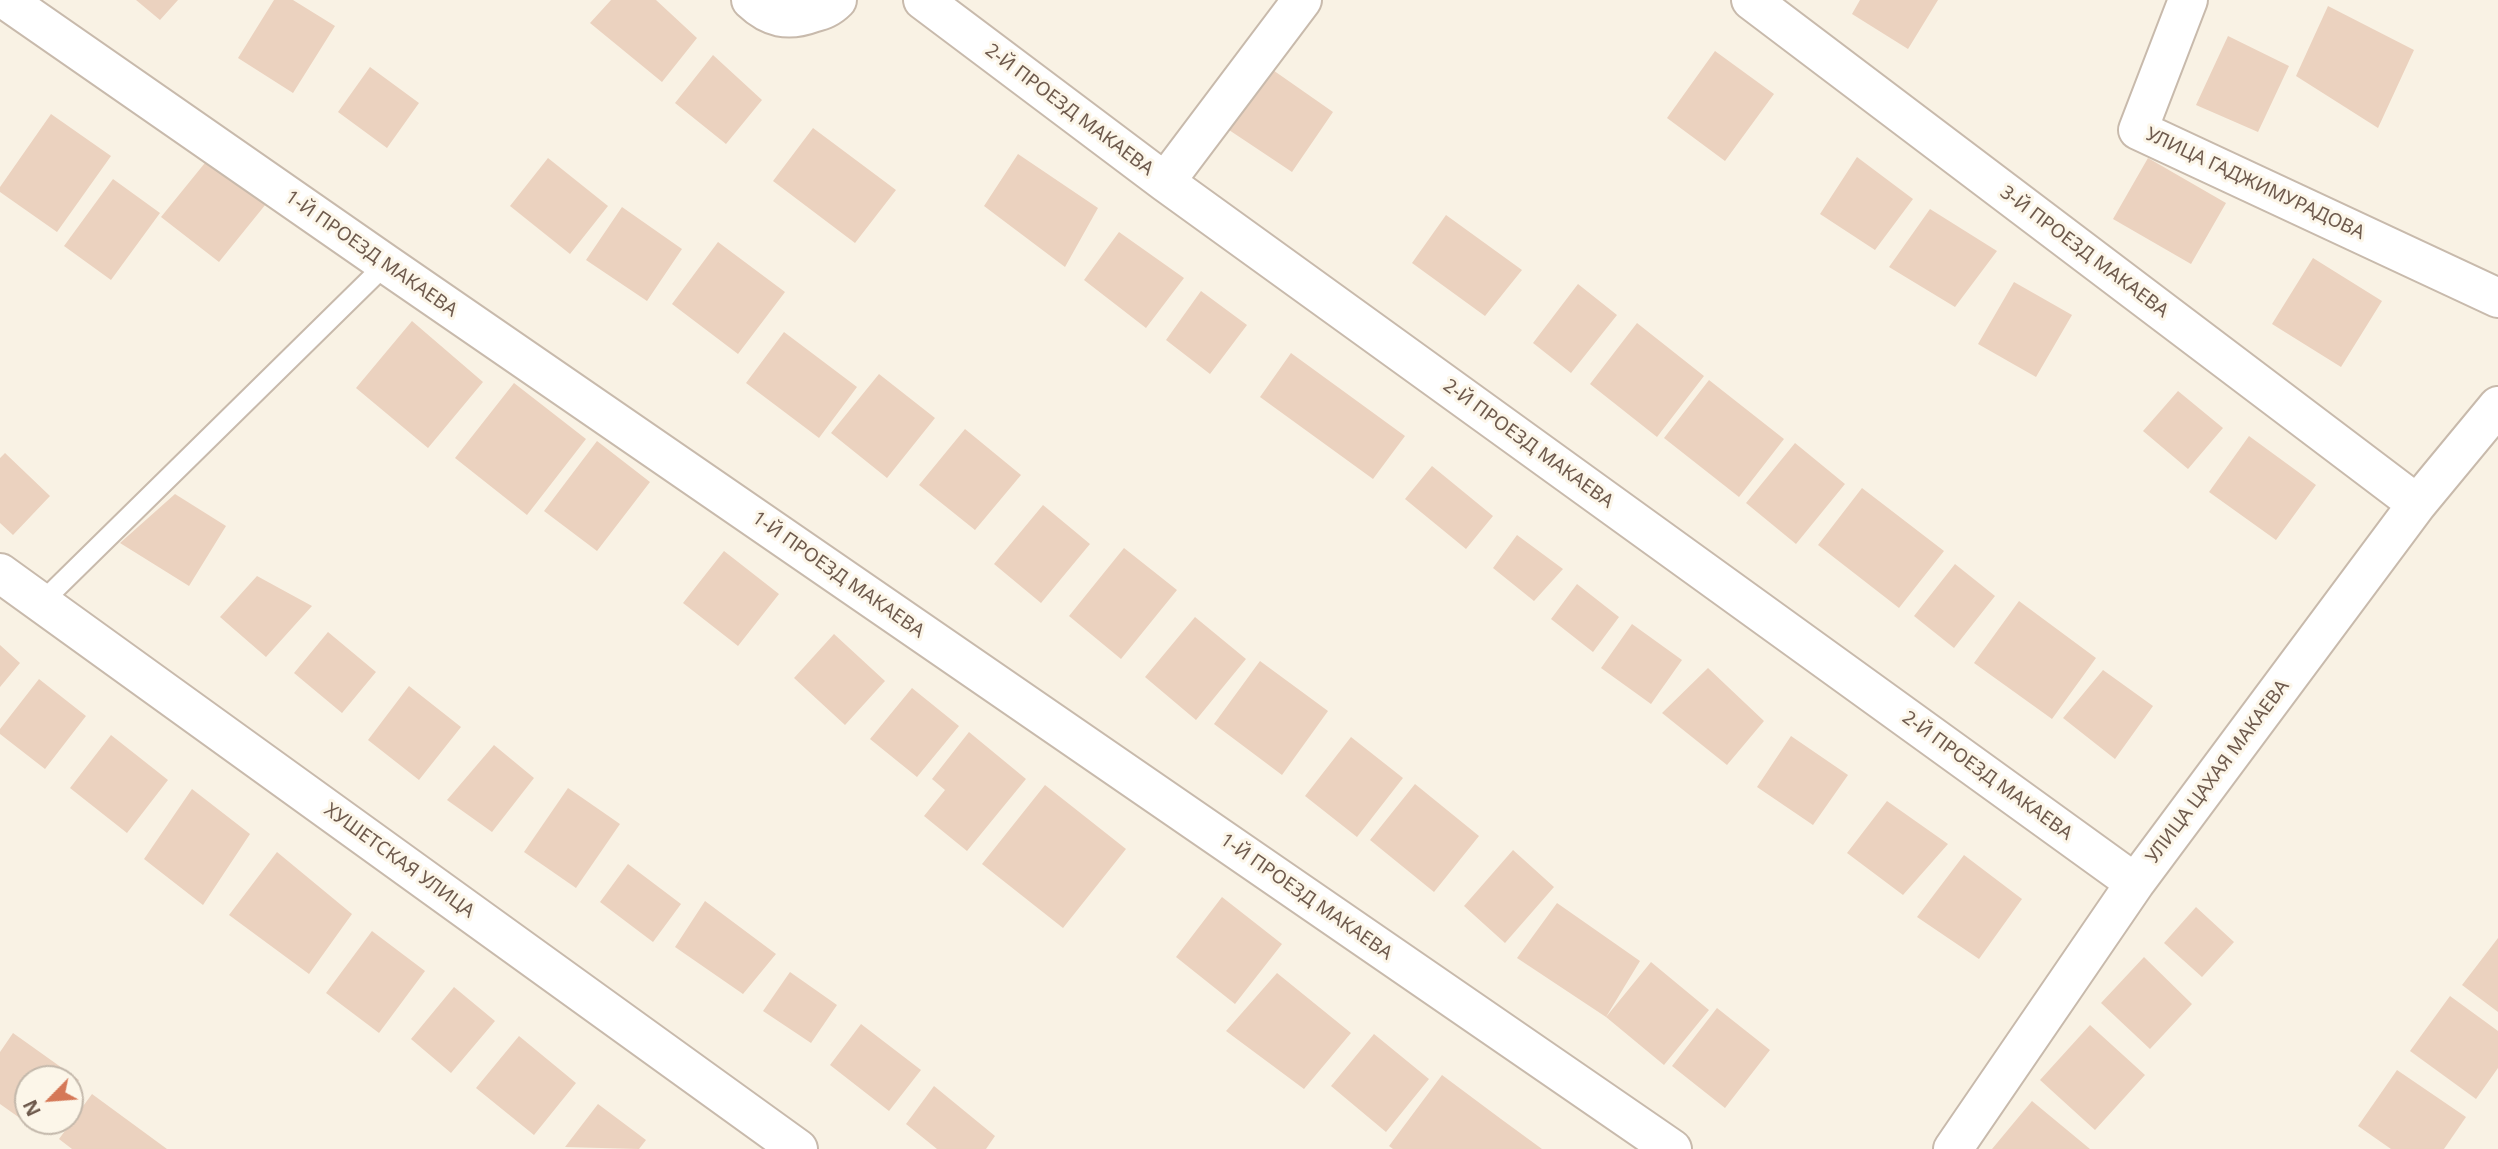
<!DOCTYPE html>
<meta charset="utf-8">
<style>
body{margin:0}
#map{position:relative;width:2498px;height:1149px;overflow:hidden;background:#f9f2e4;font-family:"Noto Sans",sans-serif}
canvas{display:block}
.north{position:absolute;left:14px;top:1065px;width:70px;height:70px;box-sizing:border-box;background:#fcf6e9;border:2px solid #c3b8ab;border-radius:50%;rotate:245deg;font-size:19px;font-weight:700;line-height:28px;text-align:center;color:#6e5a4d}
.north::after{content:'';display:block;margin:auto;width:24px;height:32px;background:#d57857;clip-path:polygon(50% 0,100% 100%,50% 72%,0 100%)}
</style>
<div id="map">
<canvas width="2498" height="1149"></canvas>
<div class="north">N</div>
</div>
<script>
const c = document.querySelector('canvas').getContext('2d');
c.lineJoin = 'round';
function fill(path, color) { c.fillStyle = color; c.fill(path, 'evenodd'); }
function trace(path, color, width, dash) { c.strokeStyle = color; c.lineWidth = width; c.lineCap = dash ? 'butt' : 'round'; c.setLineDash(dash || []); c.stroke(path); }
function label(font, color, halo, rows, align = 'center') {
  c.font = font + ' "Noto Sans",sans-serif'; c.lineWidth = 6; c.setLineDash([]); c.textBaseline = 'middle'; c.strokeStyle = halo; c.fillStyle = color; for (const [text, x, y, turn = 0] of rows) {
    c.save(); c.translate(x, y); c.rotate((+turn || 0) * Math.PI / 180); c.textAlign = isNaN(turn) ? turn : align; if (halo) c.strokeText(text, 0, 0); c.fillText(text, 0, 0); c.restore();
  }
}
fill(new Path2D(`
 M136,0H178L160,20Z
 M274,0H293L335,26L293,93L238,58Z
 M611,0H656L697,38L662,82L590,23Z
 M1860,0H1938L1908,49L1852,14Z
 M2328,6L2414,50L2378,128L2296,76Z
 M2228,36L2289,66L2258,132L2196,105Z
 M1715,51L1774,94L1725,161L1667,118Z
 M713,55L762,100L726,144L675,103Z
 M370,67L419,103L387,148L338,112Z
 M1270,68L1333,112L1292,172L1226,128Z
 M51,114L111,156L57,232L0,192V187Z
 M813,128L896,190L855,243L773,181Z
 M213,153L270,199L219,262L161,217Z
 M1018,154L1098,208L1065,267L984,206Z
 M1857,157L1913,199L1875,250L1820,214Z
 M548,158L608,206L570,254L510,206Z
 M2148,158L2226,203L2191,264L2113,219Z
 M113,179L160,213L111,280L64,246Z
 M622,207L682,249L647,301L586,260Z
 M1930,209L1997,251L1955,307L1889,267Z
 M1446,215L1522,270L1485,316L1412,263Z
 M1119,232L1184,278L1146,328L1084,280Z
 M718,242L785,292L738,354L672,304Z
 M2313,258L2382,301L2341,367L2272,324Z
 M2014,282L2072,315L2036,377L1978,344Z
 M1578,284L1617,315L1571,373L1533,343Z
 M1201,291L1247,325L1210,374L1166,340Z
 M412,321L483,382L428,448L356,388Z
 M1637,323L1704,376L1657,437L1590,384Z
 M784,332L857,387L819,438L746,383Z
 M1291,353L1405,436L1373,479L1260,397Z
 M879,374L935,418L887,478L831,433Z
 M1709,380L1784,439L1739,497L1664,438Z
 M514,383L586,439L527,515L455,458Z
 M2178,391L2223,428L2188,469L2143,431Z
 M965,429L1021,475L975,530L919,485Z
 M2249,436L2316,485L2276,540L2209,492Z
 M597,441L650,482L597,551L544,511Z
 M1795,443L1845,484L1796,544L1746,503Z
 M5,453L50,496L13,535L0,523V458Z
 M1432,466L1493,516L1466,549L1405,499Z
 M1862,488L1944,551L1899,608L1818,545Z
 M175,494L226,526L189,586L120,543Z
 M1043,505L1090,544L1041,603L994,564Z
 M1517,535L1563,569L1534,601L1493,568Z
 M1124,548L1177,590L1121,659L1069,616Z
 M724,551L779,594L738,646L683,603Z
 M1955,564L1995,596L1954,648L1914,616Z
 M257,576L312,606L266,657L220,617Z
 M1577,584L1619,617L1593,652L1551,619Z
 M2019,601L2096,658L2052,719L1974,663Z
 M1195,617L1246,659L1196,720L1145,677Z
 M1632,624L1682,660L1651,704L1601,668Z
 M328,632L376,672L342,713L294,673Z
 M834,634L885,681L845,725L794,678Z
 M0,645L20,663L0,687Z
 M1260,661L1328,711L1282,775L1214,724Z
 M1708,668L1764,721L1727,765L1662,713Z
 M2103,670L2153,706L2115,759L2063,718Z
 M39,679L86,716L45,769L0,734V729Z
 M409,686L461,727L419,780L368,740Z
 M912,688L959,726L917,777L870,739Z
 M969,732L1026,779L967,851L924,816L945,790L932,779Z
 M111,735L168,780L127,833L70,788Z
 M1791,736L1848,775L1813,825L1757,787Z
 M1351,737L1403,778L1357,837L1305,796Z
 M494,745L534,778L492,832L447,800Z
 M1415,784L1479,836L1434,892L1370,840Z
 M1045,785L1126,849L1063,928L982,864Z
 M568,788L620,824L576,888L524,852Z
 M192,789L250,834L203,905L144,859Z
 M1887,801L1948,844L1903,895L1847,853Z
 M1513,850L1554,887L1505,943L1464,906Z
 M277,852L352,914L309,974L229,915Z
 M1964,855L2022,899L1979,959L1917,917Z
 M628,864L681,904L653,942L600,902Z
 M1222,897L1282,944L1235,1004L1176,957Z
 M705,901L776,954L743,994L675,947Z
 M1557,903L1640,961L1606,1017L1517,958Z
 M2196,907L2234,942L2202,977L2164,943Z
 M372,931L425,971L379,1033L326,993Z
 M2498,938V1012L2462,985Z
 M2144,957L2192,1004L2150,1049L2101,1003Z
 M1651,962L1709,1010L1664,1065L1606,1017Z
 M790,972L837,1005L811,1043L763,1011Z
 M1277,973L1351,1033L1304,1089L1226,1031Z
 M454,987L495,1021L451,1073L411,1039Z
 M2450,996L2498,1031V1068L2476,1099L2410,1051Z
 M1717,1008L1770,1050L1725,1108L1672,1066Z
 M861,1024L921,1070L889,1111L830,1065Z
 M2090,1025L2145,1075L2095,1130L2040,1080Z
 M13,1033L79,1080L70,1092V1079H28V1121H50L41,1133L0,1104V1052Z
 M1374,1034L1429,1079L1386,1132L1331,1086Z
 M519,1036L576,1083L534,1135L476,1088Z
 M2397,1070L2466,1117L2444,1149H2391L2358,1126Z
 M1442,1075L1501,1119L1542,1149H1393L1389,1146Z
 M934,1086L995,1136L986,1149H937L906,1124Z
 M92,1094L167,1149H72L59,1139Z
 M2032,1101L2090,1149H1992Z
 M598,1104L646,1140L639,1149L565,1147Z`), '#ebd2bf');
const service = new Path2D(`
 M41,603L386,264`);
const minor = new Path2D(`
 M6,0L386,264L1672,1149
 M751,0C770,18 788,22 812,13C823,10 829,8 837,0
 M923,0L1165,182L2135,883
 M1751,0L2417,504
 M2188,0L2138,130L2498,298
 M1165,182L1302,0
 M0,573L798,1149
 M1953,1149L2135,883L2417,504L2498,406`);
trace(service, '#c8baac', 23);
trace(minor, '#c8baac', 42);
trace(service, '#fff', 19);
trace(minor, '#fff', 38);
label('19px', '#6e5a4d', '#fcf6e9', [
 ["2-Й ПРОЕЗД МАКАЕВА",1069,110,37],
 ["УЛИЦА ГАДЖИМУРАДОВА",2255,184,25],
 ["3-Й ПРОЕЗД МАКАЕВА",2084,252,37],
 ["1-Й ПРОЕЗД МАКАЕВА",371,254,35],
 ["2-Й ПРОЕЗД МАКАЕВА",1528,444,36],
 ["1-Й ПРОЕЗД МАКАЕВА",838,575,35],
 ["УЛИЦА ЦАХАЯ МАКАЕВА",2218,772,-53],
 ["2-Й ПРОЕЗД МАКАЕВА",1987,776,36],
 ["ХУШЕТСКАЯ УЛИЦА",399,861,36],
 ["1-Й ПРОЕЗД МАКАЕВА",1306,897,35]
]);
</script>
